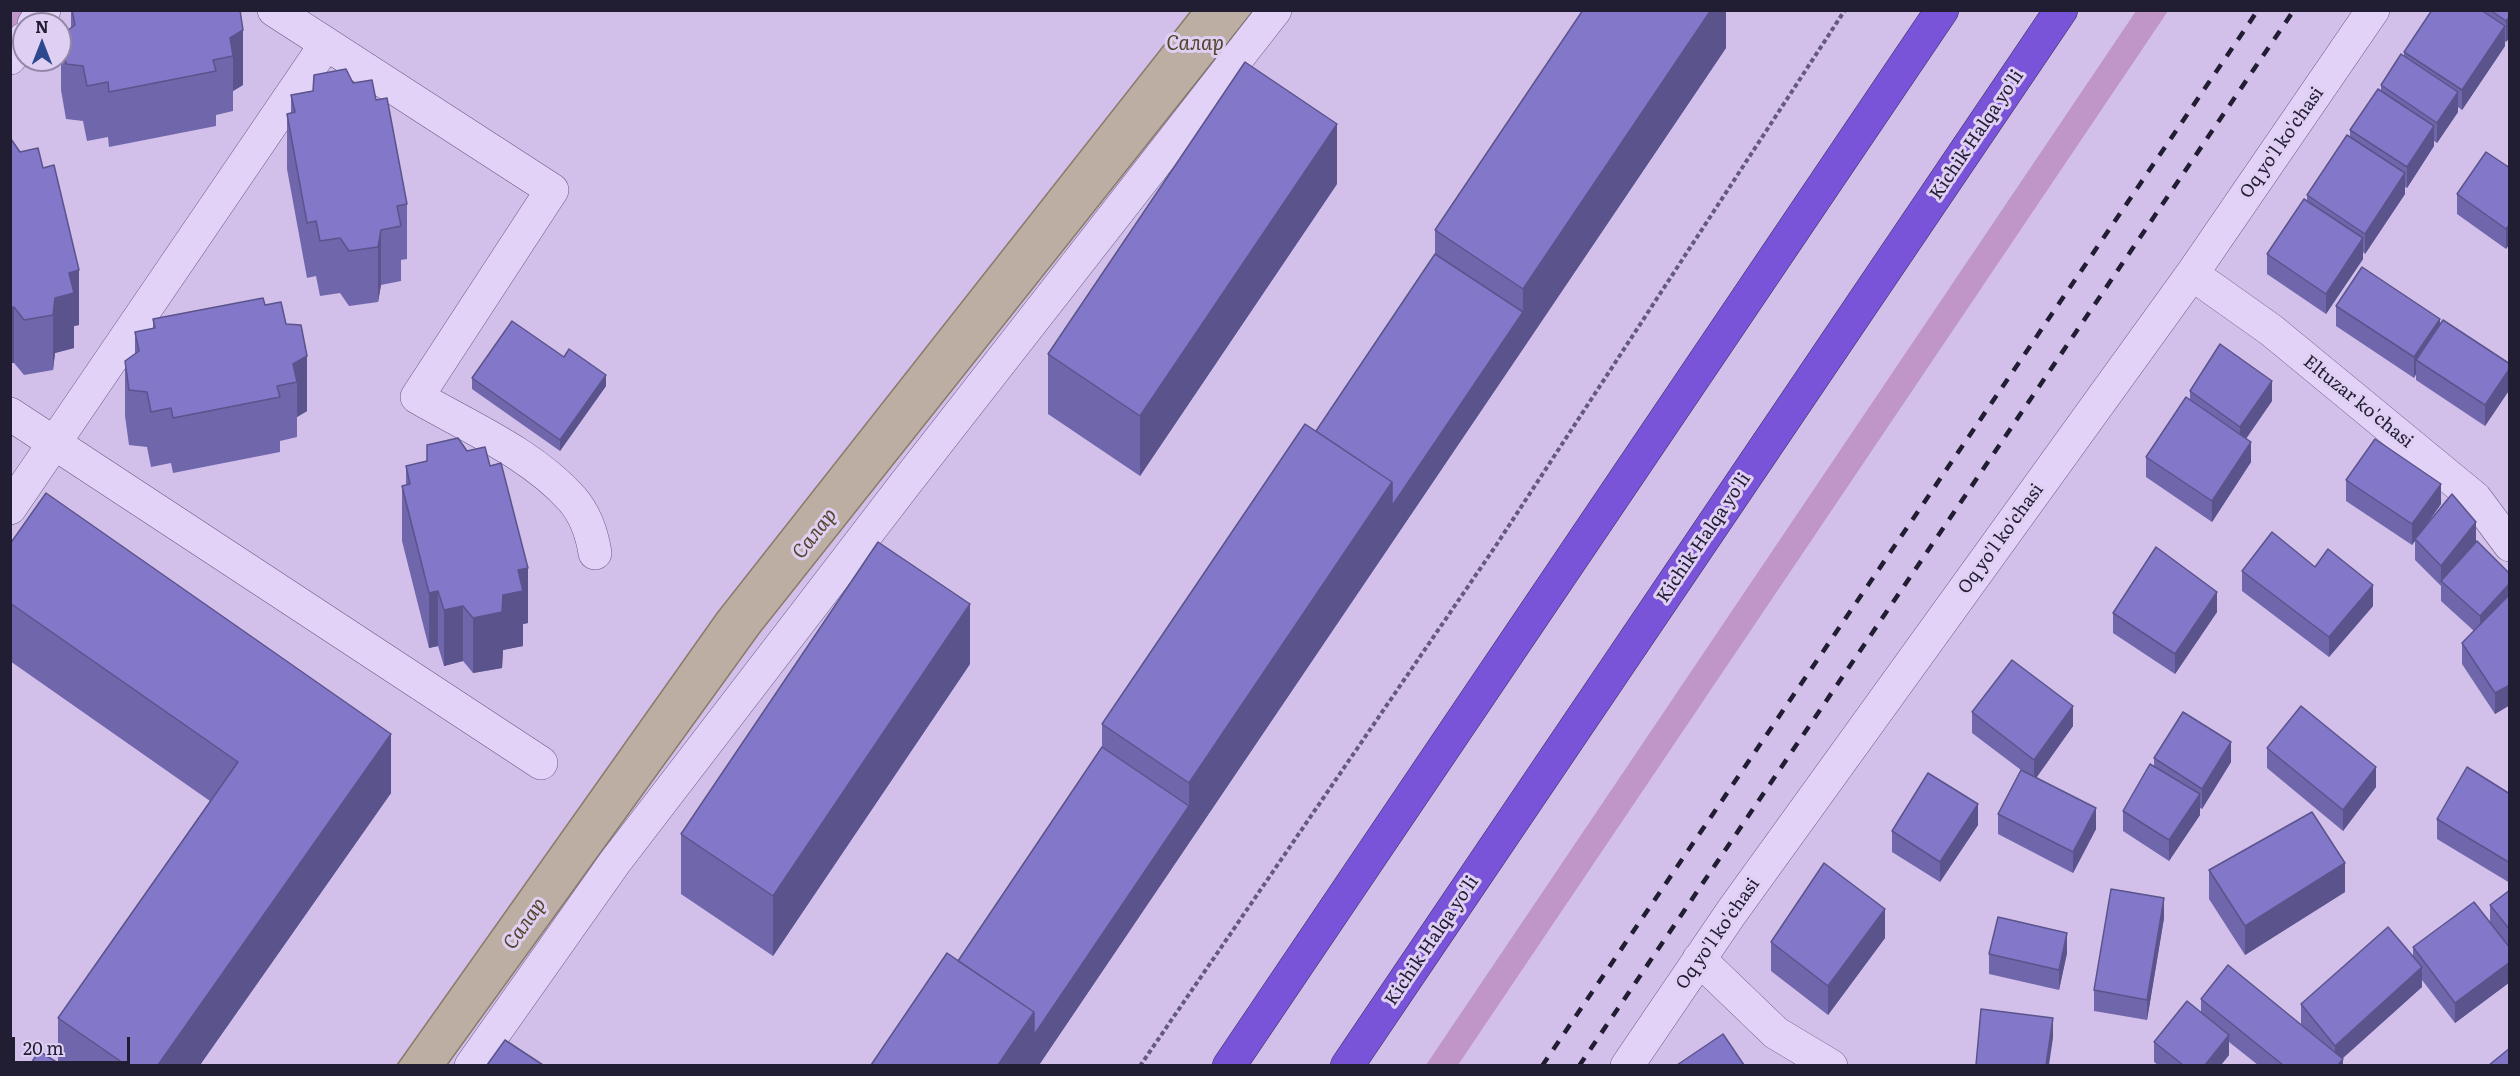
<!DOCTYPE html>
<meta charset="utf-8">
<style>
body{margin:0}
#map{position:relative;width:2520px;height:1076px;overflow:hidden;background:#d2c0eb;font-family:Literata,serif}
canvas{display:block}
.frame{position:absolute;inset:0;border:12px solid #211d33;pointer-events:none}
.north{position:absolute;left:12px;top:12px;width:60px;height:60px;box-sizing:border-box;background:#dfcff3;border:2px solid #9388a6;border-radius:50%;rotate:0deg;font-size:16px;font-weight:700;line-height:24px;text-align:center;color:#211d33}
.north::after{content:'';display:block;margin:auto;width:21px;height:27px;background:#2c488f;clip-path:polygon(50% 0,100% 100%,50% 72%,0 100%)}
.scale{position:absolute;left:12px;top:1037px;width:118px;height:27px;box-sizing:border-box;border:3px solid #211d33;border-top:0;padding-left:8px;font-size:18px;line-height:21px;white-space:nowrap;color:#211d33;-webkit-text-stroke:4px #dfcff3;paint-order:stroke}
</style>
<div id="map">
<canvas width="2520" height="1076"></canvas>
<div class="frame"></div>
<div class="north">N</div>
<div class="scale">20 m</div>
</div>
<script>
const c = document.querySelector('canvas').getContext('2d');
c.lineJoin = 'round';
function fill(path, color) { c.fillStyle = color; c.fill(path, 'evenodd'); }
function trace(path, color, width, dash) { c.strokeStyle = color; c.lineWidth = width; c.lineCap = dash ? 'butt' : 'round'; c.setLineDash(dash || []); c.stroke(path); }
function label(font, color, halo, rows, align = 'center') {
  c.font = font + ' Literata,serif'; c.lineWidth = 6; c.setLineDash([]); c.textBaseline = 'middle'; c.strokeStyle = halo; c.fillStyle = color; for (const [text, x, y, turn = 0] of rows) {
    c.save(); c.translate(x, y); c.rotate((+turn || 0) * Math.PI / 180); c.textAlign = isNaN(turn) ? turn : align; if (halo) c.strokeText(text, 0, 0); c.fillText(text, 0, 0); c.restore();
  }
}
fill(new Path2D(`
 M11,11H27L11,35Z
 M2136,11H2168L1458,1065H1426Z`), '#c095c8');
const water = new Path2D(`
 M1191,11H1253L760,632L447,1065H397L718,612Z`);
fill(water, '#bdaea3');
trace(water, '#8b7a6a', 1.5);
const minor = new Path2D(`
 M274,10L552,190L417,397C469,427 532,454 572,499C585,514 592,534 595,553
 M34,24L44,10
 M10,58L24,39
 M2192,274L2271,330L2475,498L2510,545
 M10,414L541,763
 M10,508L326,44
 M1699,959L1776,1033L1831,1066
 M471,1066L615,862L905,484L1275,10
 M1627,1066L1731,913L2192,274L2373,10`);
const highway = new Path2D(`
 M1229,1066L1942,10
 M1347,1066L2061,10`);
trace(minor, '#645983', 34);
trace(highway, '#342d51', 34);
trace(new Path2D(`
 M1140,1066L1495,547L1845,10`), '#645983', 4, [4.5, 3]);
trace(minor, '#e2d2f7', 33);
trace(highway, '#7953d8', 33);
trace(new Path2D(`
 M1542,1066L2258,10
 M1579,1066L2294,10`), '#211d33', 4.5, [10, 10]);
fill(new Path2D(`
 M71,10H240L243,85L233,91V111L216,115V126L109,147L108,137L87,141L83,121L66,119L61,90V35L71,28Z
 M1726,10V48L1039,1065L958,961L1102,747V724L1316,431L1435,254V230Z
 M2432,10H2510V37L2506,42L2505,41V46L2462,110L2458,107V112L2437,143L2434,141V146L2407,188L2405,187V194L2365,254L2363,252V259L2326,314L2267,274V254L2307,201V195L2350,137V130L2381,91V85L2404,56V52Z
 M353,83L376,100L407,204V259L401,260V281L381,285L378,302L349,306L340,293L320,296L316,276L307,278L287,169V114L291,113V95Z
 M10,139L79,325L74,326V348L55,353L53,370L24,375L14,363Z
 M2510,168L2506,249L2457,214V194Z
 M1337,184L1140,476L1048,414V354Z
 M265,305L286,324L307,411L297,417V437L280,441V452L173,473L171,463L151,467L147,447L129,445L125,416V361L135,354V332L153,328V319Z
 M2336,306L2440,325L2510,364V389L2485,426L2416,380V374L2414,378L2336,326Z
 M472,378L606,386L560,451L472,389Z
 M2190,391L2272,401L2246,439L2251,462L2212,522L2146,477V457L2190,400Z
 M406,466L528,623L523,624V646L503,650L502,668L473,673L463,661L444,666L438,646L429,648L402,541V486L406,485Z
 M2346,480L2441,504L2424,528L2476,542L2510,574V705L2495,714L2462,664V643L2474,631L2441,601V586L2415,560V541L2412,545L2346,501Z
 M10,544L391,793L200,1065H30L58,1063V1018L210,801L10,661Z
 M2315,567L2373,606L2329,657L2242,591V571Z
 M2217,612L2175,674L2113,633V613Z
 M970,664L773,956L681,894V834Z
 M2510,707V740L2508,737V708Z
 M1972,712L2073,726L2036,778L2096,829L2073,873L1998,834V814L2021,770L1972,733Z
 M2267,748L2376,787L2343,831L2267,768Z
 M2154,758L2231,762L2202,809L2200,808V815L2169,861L2123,831V811L2154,767Z
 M2510,794V883L2437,839V819Z
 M1978,825L1940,882L1892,852V831Z
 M2209,870L2345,892L2245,955L2209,899Z
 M2510,890V982L2455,1023L2422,980V987L2343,1058V1065H2258L2229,1042V1055L2221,1065H2158L2154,1062V1042L2201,1012V999L2303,1026L2301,1024V1004L2413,956V947L2490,922V905Z
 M2164,918L2147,1020L2094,1011V990Z
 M1885,938L1828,1015L1771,971V942Z
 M2067,953L2059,990L1989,974V954Z`), '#7066ac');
fill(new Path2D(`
 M1711,10H1726V48L1523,349V289Z
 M2510,16V37L2506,42V21Z
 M2505,26V46L2462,110V90Z
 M243,30V85L233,91V56L230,38Z
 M2458,92V112L2437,143V123Z
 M1337,124V184L1140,476V416Z
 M2434,126V146L2407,188V167Z
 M2405,173V194L2365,254V234Z
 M2510,224V244L2506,249V229Z
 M381,230V285L378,302V247Z
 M2363,238V259L2326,314V294Z
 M79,270V325L74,326V348L55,353L53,370V315L55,298L69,273Z
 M14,307V363H10V308Z
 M1523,312V349L1039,1065H998L1034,1012L1189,806V783L1392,482Z
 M2440,319V339L2416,360V374L2414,378V357Z
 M307,356V411L297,417V382L293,364Z
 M2510,368V389L2485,426V405Z
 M606,375V386L560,451V440Z
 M2272,381V401L2240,447V427Z
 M2251,442V462L2212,522V501Z
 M2441,484V504L2412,545V524Z
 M2476,522V542L2441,581V566Z
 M528,568V623L523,624V646L503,650L502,668L473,673V618L503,595L518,570Z
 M2510,583V604L2480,636V616Z
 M2373,585V606L2329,657V637Z
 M438,591V646L429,648V593Z
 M2217,592V612L2175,674V654Z
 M970,604V664L773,956V896Z
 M463,606V661L444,666V610Z
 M2510,685V705L2495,714V693Z
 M2073,706V726L2034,781V760Z
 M11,710V769H10V711Z
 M391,734V793L200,1065H158Z
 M2231,742V762L2202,809V789Z
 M2376,767V787L2343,831V810Z
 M2200,794V815L2169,861V840Z
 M1978,804V825L1940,882V862Z
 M2096,808V829L2073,873V852Z
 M2345,863V892L2245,955V926Z
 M2164,898V918L2147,1020V1000Z
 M1885,909V938L1828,1015V986Z
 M2067,933V953L2059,990V970Z
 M2510,962V982L2455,1023V1003Z
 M2422,967V987L2335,1065V1046Z
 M2053,1018V1038L2049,1065H2046Z
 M2229,1035V1055L2221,1065H2205Z
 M2343,1059V1065H2338Z`), '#5b538c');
const building = new Path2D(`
 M72,10H240L243,30L230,38L233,56L213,60L216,71L109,92L108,82L87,86L83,66L66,64L61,35L75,25Z
 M1583,10H1711L1523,289L1435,230Z
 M2432,10H2481L2505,26L2462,90L2404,52Z
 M2490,10H2510V16L2506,21Z
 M2401,54L2458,92L2437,123L2381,85Z
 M1245,62L1337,124L1140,416L1048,354Z
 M346,69L353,83L372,80L376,100L387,98L407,204L397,206L401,226L381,230L378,247L349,251L340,238L320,241L316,221L307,223L287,114L295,112L291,95L313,91L314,75Z
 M2378,89L2434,126L2407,167L2350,130Z
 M2347,135L2405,173L2365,234L2307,195Z
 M10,139H11L20,152L38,148L43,168L54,165L79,270L69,273L74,293L55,298L53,315L24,320L14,307L10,308Z
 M2486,152L2510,168V224L2506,229L2457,194Z
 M2304,199L2363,238L2326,294L2267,254Z
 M1435,254L1523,312L1392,506V482L1316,431Z
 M2362,267L2440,319L2414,357L2336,306Z
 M263,298L265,305L281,302L286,324L301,325L307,356L293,364L297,382L277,386L280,397L173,418L171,408L151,412L147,392L129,390L125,361L139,351L135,332L155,328L153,319Z
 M2443,320L2510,364V368L2485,405L2416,360Z
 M512,321L564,357L569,349L606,375L560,440L472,378Z
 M2220,344L2272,381L2240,427L2190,391Z
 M2186,397L2251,442L2212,501L2146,457Z
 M1305,424L1392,482L1189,783L1102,724Z
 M458,438L467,451L485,447L490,466L501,463L528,568L518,570L523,591L503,595L502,612L473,618L463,606L444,610L438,591L429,593L402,486L410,484L406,466L427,461V445Z
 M2375,439L2441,484L2412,524L2346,480Z
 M46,493L391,734L158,1065H126L58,1018L238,762L10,603V544Z
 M2452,494L2476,522L2441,566L2415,539Z
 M2272,532L2315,567L2328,549L2373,585L2329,637L2242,571Z
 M2477,541L2510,574V583L2480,616L2441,581Z
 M878,542L970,604L773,896L681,834Z
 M2156,547L2217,592L2175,654L2113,613Z
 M2510,594V685L2495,693L2462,643Z
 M2012,660L2073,706L2034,760L1972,712Z
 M2301,706L2376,767L2343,810L2267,748Z
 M2183,712L2231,742L2202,789L2154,758Z
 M1102,747L1189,806L1034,1035V1012L958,961Z
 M2150,764L2200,794L2169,840L2123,811Z
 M2467,767L2510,794V863L2437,819Z
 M2021,770L2096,808L2073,852L1998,814Z
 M1928,773L1978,804L1940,862L1892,831Z
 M2312,812L2345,863L2245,926L2209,870Z
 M1824,863L1885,909L1828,986L1771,942Z
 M2111,889L2164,898L2147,1000L2094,990Z
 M2510,890V930L2490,905Z
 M2474,902L2510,948V962L2455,1003L2413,947Z
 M1998,917L2067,933L2059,970L1989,954Z
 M2388,927L2422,967L2335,1046L2301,1004Z
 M947,953L1034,1012L998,1065H871Z
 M2228,965L2343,1059L2338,1065H2283L2201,999Z
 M2187,1001L2229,1035L2205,1065H2183L2154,1042Z
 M1981,1009L2053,1018L2046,1065H1976Z
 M1723,1034L1744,1065H1677Z
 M505,1040L543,1065H487Z
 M2510,1048V1065H2489Z
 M39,1051L61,1065H30Z`);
fill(building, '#8277c8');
trace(building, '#5b538c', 1.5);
label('18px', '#211d33', '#dfcff3', [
 ["Kichik Halqa yo'li",1977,135,-56],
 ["Oq yo'l ko'chasi",2282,143,-55],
 ["Eltuzar ko'chasi",2358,402,39],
 ["Kichik Halqa yo'li",1704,538,-56],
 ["Oq yo'l ko'chasi",2001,539,-54],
 ["Oq yo'l ko'chasi",1718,934,-55],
 ["Kichik Halqa yo'li",1432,941,-56]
]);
label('italic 20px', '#53462c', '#dfcff3', [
 ["Салар",1195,44],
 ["Салар",815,534,-52],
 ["Салар",525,924,-55]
]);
</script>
